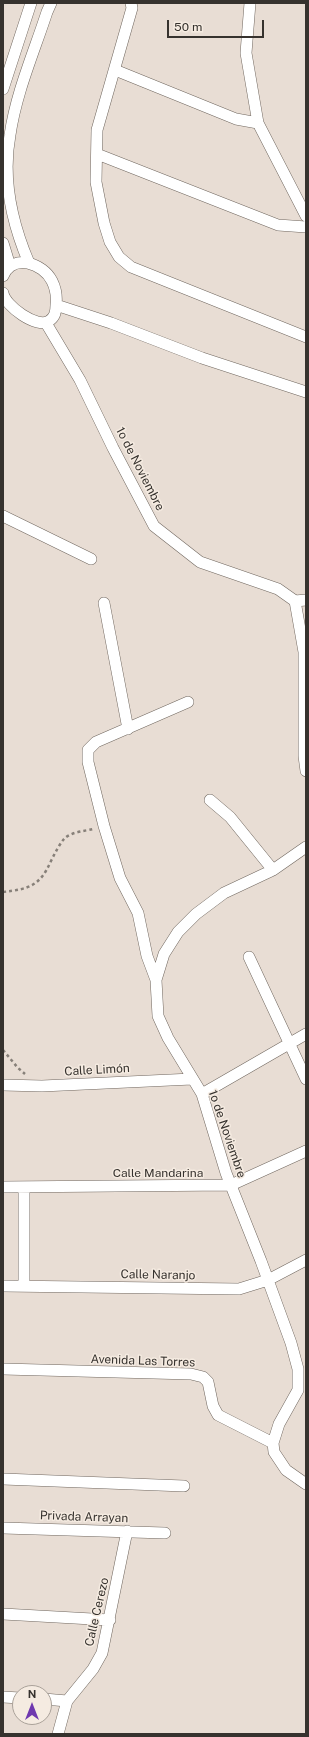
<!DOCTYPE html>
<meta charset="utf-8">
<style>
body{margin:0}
#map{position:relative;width:309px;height:1737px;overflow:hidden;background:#e8ddd4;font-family:"Public Sans",sans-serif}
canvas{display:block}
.frame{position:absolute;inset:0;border:4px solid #36322e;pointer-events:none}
.north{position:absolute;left:12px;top:1685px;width:40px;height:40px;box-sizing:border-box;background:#f5ebe1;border:1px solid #a9a199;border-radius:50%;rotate:0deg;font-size:11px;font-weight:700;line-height:16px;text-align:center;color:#36322e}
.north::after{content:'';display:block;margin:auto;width:14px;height:18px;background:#6f38af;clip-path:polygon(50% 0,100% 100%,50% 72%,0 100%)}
.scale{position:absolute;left:167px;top:20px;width:97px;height:18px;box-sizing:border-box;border:2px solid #36322e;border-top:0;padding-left:5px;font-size:12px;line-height:14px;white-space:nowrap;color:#36322e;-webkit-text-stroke:3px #f5ebe1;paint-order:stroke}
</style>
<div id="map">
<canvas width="309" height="1737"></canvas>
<div class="frame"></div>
<div class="north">N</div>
<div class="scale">50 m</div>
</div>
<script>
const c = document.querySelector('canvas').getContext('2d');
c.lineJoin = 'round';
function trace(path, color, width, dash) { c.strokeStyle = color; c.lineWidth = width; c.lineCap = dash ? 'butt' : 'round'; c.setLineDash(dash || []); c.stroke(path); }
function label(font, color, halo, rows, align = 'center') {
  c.font = font + ' "Public Sans",sans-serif'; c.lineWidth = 3; c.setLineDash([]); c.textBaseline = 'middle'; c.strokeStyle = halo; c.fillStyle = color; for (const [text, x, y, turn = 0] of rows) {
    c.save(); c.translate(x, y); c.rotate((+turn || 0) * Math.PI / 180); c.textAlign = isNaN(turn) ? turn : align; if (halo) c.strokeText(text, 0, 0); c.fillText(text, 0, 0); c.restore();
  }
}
const minor = new Path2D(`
 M131,3L132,8L97,130L96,182L104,223L110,242L119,257L131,267L306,337
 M250,3L246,53L258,123L306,216
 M115,70L236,119L258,123
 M3,89L31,3
 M97,154L278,225L306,227
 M3,243L10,266
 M29,263C12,223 2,178 10,135C16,93 34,52 47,12L51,3
 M3,276C13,253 43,263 52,281C56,289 57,297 56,305C56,312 55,317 49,321C37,329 5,306 3,293
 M56,305L111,323L202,358L306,392
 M46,323L80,380L113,448L154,526L200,562L278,589L295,601L304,652V756L306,771
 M3,516L91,559
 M295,601L306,600
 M104,603L128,729
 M210,800L230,817L273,870
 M306,847L273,870L224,893L196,914L178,932L164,954L156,980L158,1016L168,1038L202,1094L226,1173L261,1261L291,1343L298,1369V1390L279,1424L273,1443L274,1452L286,1470L306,1484
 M249,957L306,1079
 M156,980L147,956L138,913L120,878L104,826L88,762V750L96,742L188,702
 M3,1085L42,1086L192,1079
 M202,1094L306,1034
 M3,1187L231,1185L306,1151
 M24,1187V1286
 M3,1286L239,1289L268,1280L306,1260
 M3,1369L191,1374L203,1377L208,1382L213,1406L218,1415L273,1443
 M3,1479L184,1486
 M3,1528L165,1533
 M3,1614L110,1620
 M3,1697L20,1698
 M44,1699L67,1701
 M58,1734L67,1701L93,1669L102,1653L127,1531`);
trace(minor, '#70675f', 12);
trace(new Path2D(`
 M3,892C29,889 40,886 51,861C55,853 59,845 64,839C70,832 85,831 93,829
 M3,1050L18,1068L25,1074`), '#878079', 2.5, [3, 3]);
trace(minor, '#fff', 11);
label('12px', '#36322e', '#f5ebe1', [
 ["1o de Noviembre",140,469,63],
 ["Calle Limón",97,1070,-3],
 ["1o de Noviembre",227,1134,71],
 ["Calle Mandarina",158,1173],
 ["Calle Naranjo",158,1275,1],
 ["Avenida Las Torres",143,1361,2],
 ["Privada Arrayan",84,1517,2],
 ["Calle Cerezo",97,1612,-77]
]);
</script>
